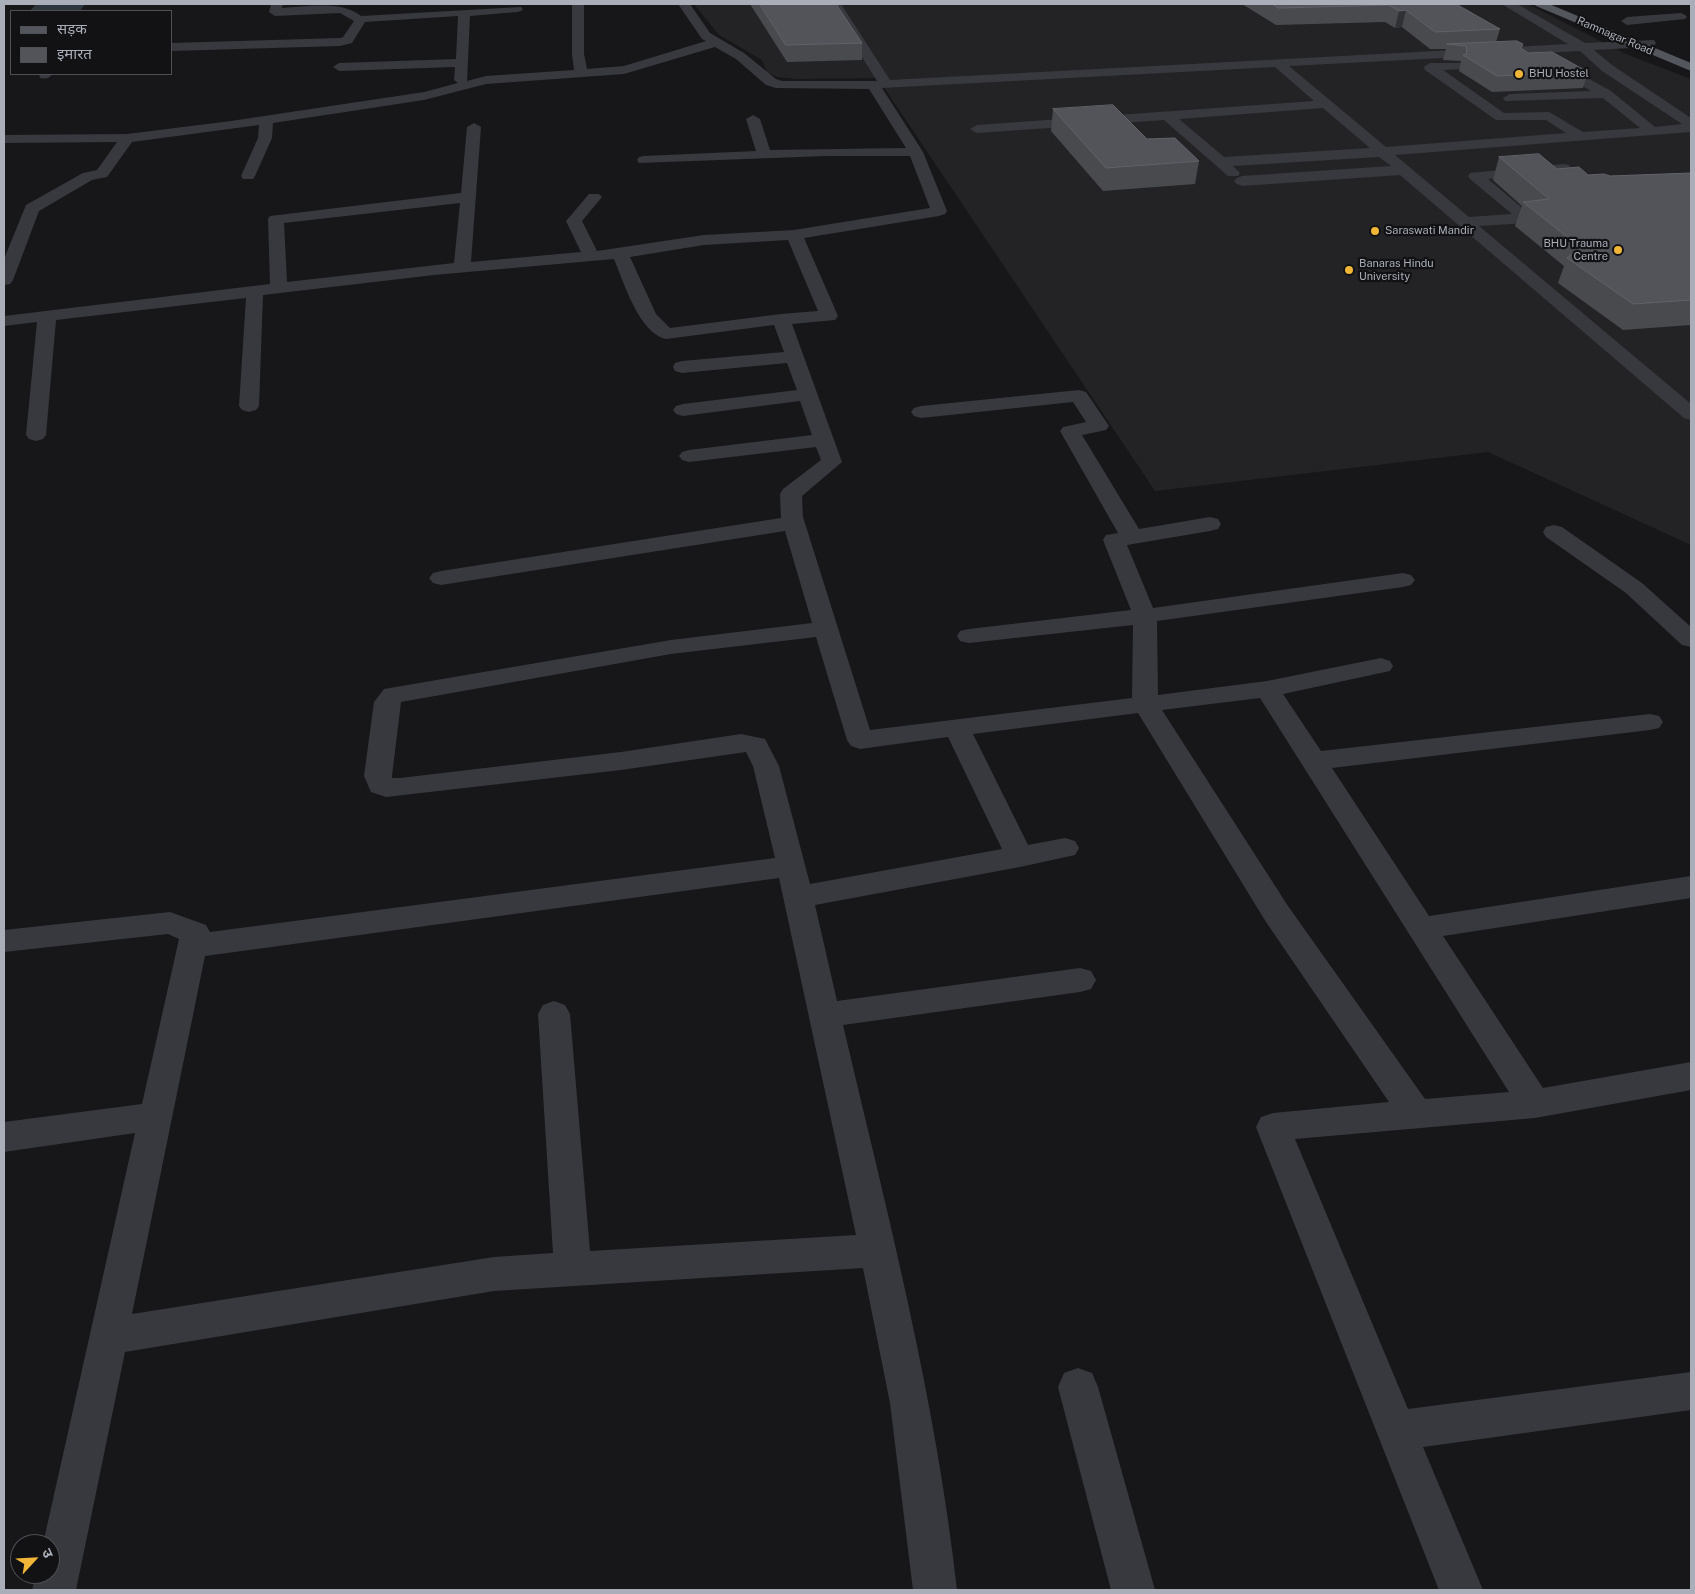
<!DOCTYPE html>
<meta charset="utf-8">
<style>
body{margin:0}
#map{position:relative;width:1695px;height:1594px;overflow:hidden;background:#171719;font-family:"Public Sans","Noto Sans Devanagari",sans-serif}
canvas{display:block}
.frame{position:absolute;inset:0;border:5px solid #a9aeb9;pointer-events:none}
.legend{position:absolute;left:10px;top:10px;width:162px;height:65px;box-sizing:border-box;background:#121214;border:1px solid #4e5056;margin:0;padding:6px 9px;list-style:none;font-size:15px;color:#a9aeb9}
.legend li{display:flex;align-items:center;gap:10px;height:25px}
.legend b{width:25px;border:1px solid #4e5056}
.north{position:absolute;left:10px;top:1534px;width:50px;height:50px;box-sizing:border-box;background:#121214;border:1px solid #4e5056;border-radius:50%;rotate:65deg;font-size:14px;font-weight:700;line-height:20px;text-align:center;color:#a9aeb9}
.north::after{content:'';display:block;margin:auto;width:18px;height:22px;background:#f1b637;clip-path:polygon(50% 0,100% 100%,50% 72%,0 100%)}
</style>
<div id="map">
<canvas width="1695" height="1594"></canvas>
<div class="frame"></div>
<ul class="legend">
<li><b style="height:6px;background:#54565d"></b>सड़क</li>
<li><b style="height:14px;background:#53545a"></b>इमारत</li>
</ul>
<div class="north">उ</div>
</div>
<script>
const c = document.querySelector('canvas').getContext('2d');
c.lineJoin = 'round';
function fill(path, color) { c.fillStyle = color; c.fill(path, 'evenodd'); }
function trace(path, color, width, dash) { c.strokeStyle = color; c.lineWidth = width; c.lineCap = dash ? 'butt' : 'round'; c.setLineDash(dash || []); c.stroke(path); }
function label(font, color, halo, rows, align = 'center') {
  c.font = font + ' "Public Sans",sans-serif'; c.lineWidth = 4.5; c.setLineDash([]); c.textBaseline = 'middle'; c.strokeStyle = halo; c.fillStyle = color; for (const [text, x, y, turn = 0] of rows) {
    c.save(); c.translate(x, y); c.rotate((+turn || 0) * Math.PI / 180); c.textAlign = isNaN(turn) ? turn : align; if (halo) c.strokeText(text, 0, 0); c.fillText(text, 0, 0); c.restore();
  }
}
fill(new Path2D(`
 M694,4H1528L1628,55L1691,79V545L1488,452L1155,491L885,89L883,78L797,79L777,77L767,72L762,60L719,35Z`), '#232326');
fill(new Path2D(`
 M36,4H85L80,11H30Z`), '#2d353d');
fill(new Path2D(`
 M271,4H283L282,8C307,7 340,0 361,16L521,7L523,9L521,11L517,12L470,16L467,81L486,76L574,70L572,54V4H584V54L587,69L624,66L706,41L702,39L678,4H690L710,33L744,53L776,79L782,81H877L829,4H841L890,80L1568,44L1505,6L1503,4H1517L1585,43L1654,40L1656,43L1654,46L1650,47L1594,50L1612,65L1691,118V132L1395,155L1469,217L1512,214L1470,179L1468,176L1470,173L1564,164L1569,165L1571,168L1569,171L1564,172L1488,179L1534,218L1532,221L1526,223L1479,226L1691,404V420L1684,418L1400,175L1242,186L1237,184L1234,181L1237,178L1242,176L1391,166L1379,157L1233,166L1240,173L1238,176H1228L1164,120L977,133L970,129L977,125L1314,101L1275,67L882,88L923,152L947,211L945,214L939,216L804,238L838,316L835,320L792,324L842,462L802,496L803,517L870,730L1132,698L1133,625L969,643L960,641L957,636L960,631L969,629L1131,610L1103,540L1106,535L1118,533L1060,431L1063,427L1086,422L1073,402L921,418L914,416L911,412L914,408L921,406L1079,390L1086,392L1109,426L1106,430L1082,435L1139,529L1210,517L1218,519L1221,524L1218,529L1210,531L1127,545L1153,608L1403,573L1411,575L1415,580L1411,585L1403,587L1157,621L1158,695L1267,681L1381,658L1390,661L1393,666L1390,671L1283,694L1321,751L1650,714L1659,716L1663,722L1659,728L1650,730L1332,768L1429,916L1691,876V898L1443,936L1543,1088L1691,1062V1090L1535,1118L1295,1139L1408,1409L1691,1372V1410L1423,1447L1483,1590H1439L1256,1127L1261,1117L1273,1113L1389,1102L1266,922L1138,713L973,734L1028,845L1065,838L1075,841L1079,848L1075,855L1020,867L815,905L837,1001L1080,968L1091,971L1096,980L1091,989L1080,992L843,1025C887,1212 936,1399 957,1590H913L890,1403L863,1268L494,1291L125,1352L76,1590H32L36,1574H50V1544H43L135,1133L4,1152V1122L142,1104L179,939L168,934L4,952V930L170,912L206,925L210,932L775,858L753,766L746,752L621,770L386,797L371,792L364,776L374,702L384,689L671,640L812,623L785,531L441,585L433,583L429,578L433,573L441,571L781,518L780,494L783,489L821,460L816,447L689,462L682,460L679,456L682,452L689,450L812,435L800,401L683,416L676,414L673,410L676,406L683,404L797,390L787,363L682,373L675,371L673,367L675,363L682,361L784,352L774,325L666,339C639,333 624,283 614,259L434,275L263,295L259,406L256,410L249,412L242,410L239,406L246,298L56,320L46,435L43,439L36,441L29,439L26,435L37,322L4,326V316L270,284L268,219L270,216L461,193L467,127L474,123L481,127L471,262L581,252L566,221L589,194H599L602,197L582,221L597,251L704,235L794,230L930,208L910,156H826L639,163L637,160L639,157L644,156L756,151L746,119L753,115L760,119L770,150L906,148L869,89L776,88L766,85L736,59L715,47L624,74L486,84L424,100L273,123L272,138L255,176L253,179H243L241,176L258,138L259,125L132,142L107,177L92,180L39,211L13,280L10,284L4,285V259L26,205L83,173L97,170L117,142L4,143V135L127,134L231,121L424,92L458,83L454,80L455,67L339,71L333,67L339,63L456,59L458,16L365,22L352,43L340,46L171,51V43L340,38L343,37L354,21L340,13L275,16L269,12ZM1580,51L1602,71L1682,124L1655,127L1611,91L1553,59L1547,63L1549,66L1591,91L1510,94L1503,98L1505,101L1603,98L1640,128L1583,132L1549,112L1504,113L1443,70L1461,69L1462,66L1461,63H1430L1424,67L1425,70L1496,120H1546L1566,133L1386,147L1289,66ZM1323,108L1370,148L1224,157L1179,119ZM460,203L454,263L287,282L284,223ZM788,240L818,311L781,314L670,328L656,314L630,257L704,245ZM816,637L847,740L851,746L860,749L948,737L1002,849L810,884L779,766L765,739L741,734L621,752L400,778H392V776L401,702L671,654ZM1260,698L1509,1092L1425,1099L1288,906L1162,710ZM779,878L856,1235L590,1251L570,1014L565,1005L554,1001L543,1005L538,1014L553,1253L494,1257L132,1314L205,956Z
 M1681,13L1685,15L1687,17L1685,19L1627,25L1621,21L1627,17Z
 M39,74H52C49,79 46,79 40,78Z
 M1554,525L1562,527L1642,583L1691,627V647L1682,645L1626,593L1546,537L1543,532L1546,527Z
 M1078,1368L1092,1373L1098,1387L1155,1590H1111L1058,1387L1064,1373Z`), '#38393e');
fill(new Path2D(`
 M1534,4H1549L1691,63V71L1536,6Z`), '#54565d');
fill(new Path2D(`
 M750,4H836L862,43V60L787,62Z
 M1242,4H1456L1500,29L1496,42L1522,49L1528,53L1588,72L1583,88L1492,92L1459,71L1461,61L1443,60L1446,49H1430L1402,27L1395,28L1385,22L1276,25Z
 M1053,109L1147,139L1199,161L1195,184L1103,191L1051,131Z
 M1499,157L1588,175L1610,176L1691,173V325L1623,330L1558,283L1564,266L1515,226L1522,206L1493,180Z`), '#484a4e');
fill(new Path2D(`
 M1406,10L1402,27L1395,28L1399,11Z`), '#303134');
const building = new Path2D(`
 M760,4H836L862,43L786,45Z
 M1272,4H1456L1500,29L1435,32L1406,10L1399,11L1389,5L1279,8Z
 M1517,41L1523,44L1521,48L1528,53L1552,52L1588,72L1497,76L1463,55L1467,54L1466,46L1447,44Z
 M1113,105L1147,139L1175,138L1199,161L1106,168L1053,109Z
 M1539,154L1557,169L1579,167L1588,175L1604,174L1610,176L1691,173V300L1633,304L1567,258L1580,247L1523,202L1549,199L1499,157Z`);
fill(building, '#53545a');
trace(building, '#606268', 1);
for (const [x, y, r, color] of [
 [1519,74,5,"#f1b637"],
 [1375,231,5,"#f1b637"],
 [1618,250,5,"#f1b637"],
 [1349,270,5,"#f1b637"]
]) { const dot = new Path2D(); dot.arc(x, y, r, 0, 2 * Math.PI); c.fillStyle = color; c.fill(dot); trace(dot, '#121214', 2); }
label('11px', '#a9aeb9', '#121214', [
 ["Ramnagar Road",1615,36,23]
]);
label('11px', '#a9aeb9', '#121214', [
 ["BHU Hostel",1529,74],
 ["Saraswati Mandir",1385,231],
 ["BHU Trauma",1608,244,"right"],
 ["Centre",1608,257,"right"],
 ["Banaras Hindu",1359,264],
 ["University",1359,277]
], 'left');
</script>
